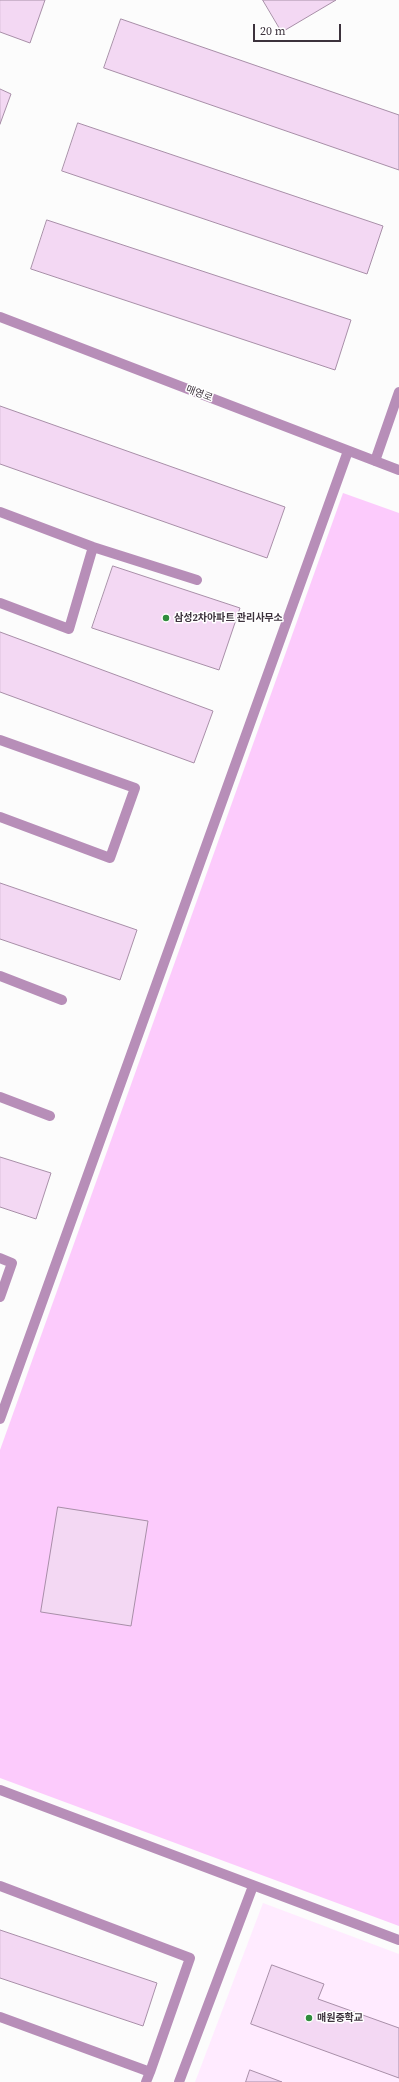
<!DOCTYPE html>
<meta charset="utf-8">
<style>
body{margin:0}
#map{position:relative;width:399px;height:2082px;overflow:hidden;background:#fcfcfc;font-family:"Source Serif 4",serif}
canvas{display:block}
.scale{position:absolute;left:253px;top:24px;width:88px;height:18px;box-sizing:border-box;border:2px solid #3c323c;border-top:0;padding-left:5px;font-size:12px;line-height:14px;white-space:nowrap;color:#3c323c;-webkit-text-stroke:3px #fff;paint-order:stroke}
</style>
<div id="map">
<canvas width="399" height="2082"></canvas>
<div class="scale">20 m</div>
</div>
<script>
const c = document.querySelector('canvas').getContext('2d');
c.lineJoin = 'round';
function fill(path, color) { c.fillStyle = color; c.fill(path, 'evenodd'); }
function trace(path, color, width, dash) { c.strokeStyle = color; c.lineWidth = width; c.lineCap = dash ? 'butt' : 'round'; c.setLineDash(dash || []); c.stroke(path); }
function label(font, color, halo, rows, align = 'center') {
  c.font = font + ' "Source Serif 4","Noto Sans KR",serif'; c.lineWidth = 3; c.setLineDash([]); c.textBaseline = 'middle'; c.strokeStyle = halo; c.fillStyle = color; for (const [text, x, y, turn = 0] of rows) {
    c.save(); c.translate(x, y); c.rotate((+turn || 0) * Math.PI / 180); c.textAlign = isNaN(turn) ? turn : align; if (halo) c.strokeText(text, 0, 0); c.fillText(text, 0, 0); c.restore();
  }
}
fill(new Path2D(`
 M263,1903L399,1954V2082H195Z`), '#ffebff');
fill(new Path2D(`
 M343,493L399,513V1926L0,1778V1450Z`), '#fccbfc');
const building = new Path2D(`
 M0,0H45L30,43L0,32Z
 M263,0H336L282,32Z
 M121,19L399,115V170L104,68Z
 M0,89L11,94L0,124Z
 M78,123L383,226L367,274L62,171Z
 M47,220L351,320L335,370L31,269Z
 M0,406L285,507L267,558L0,464Z
 M113,566L240,608L219,670L92,628Z
 M0,632L213,711L194,763L0,692Z
 M0,883L137,930L120,980L0,939Z
 M0,1157L51,1173L36,1219L0,1207Z
 M58,1507L148,1521L131,1626L41,1612Z
 M0,1930L157,1983L143,2026L0,1978Z
 M272,1965L324,1984L318,1999L399,2028V2078L251,2024Z
 M250,2070L282,2082H246Z`);
fill(building, '#f3d8f3');
trace(building, '#a88fa8', 1);
trace(new Path2D(`
 M0,317L399,470
 M375,461L399,392
 M0,512L93,547L197,580
 M0,603L69,629L93,547
 M0,740L135,788L110,858L0,817
 M0,976L62,1000
 M0,1097L50,1116
 M0,1258L12,1263L0,1297
 M0,1419L348,451
 M0,1790L399,1940
 M0,1886L190,1958L150,2072
 M0,2017L150,2072L146,2082
 M179,2082L253,1886`), '#b78eb8', 10);
for (const [x, y, r, color] of [
 [166,618,4,"#308c3d"],
 [309,2018,4,"#308c3d"]
]) { const dot = new Path2D(); dot.arc(x, y, r, 0, 2 * Math.PI); c.fillStyle = color; c.fill(dot); trace(dot, '#fff', 1.5); }
label('10px', '#3c323c', '#fff', [
 ["매영로",199,394,21]
]);
label('bold 10px', '#3c323c', '#fff', [
 ["삼성2차아파트 관리사무소",174,618],
 ["매원중학교",317,2018]
], 'left');
</script>
